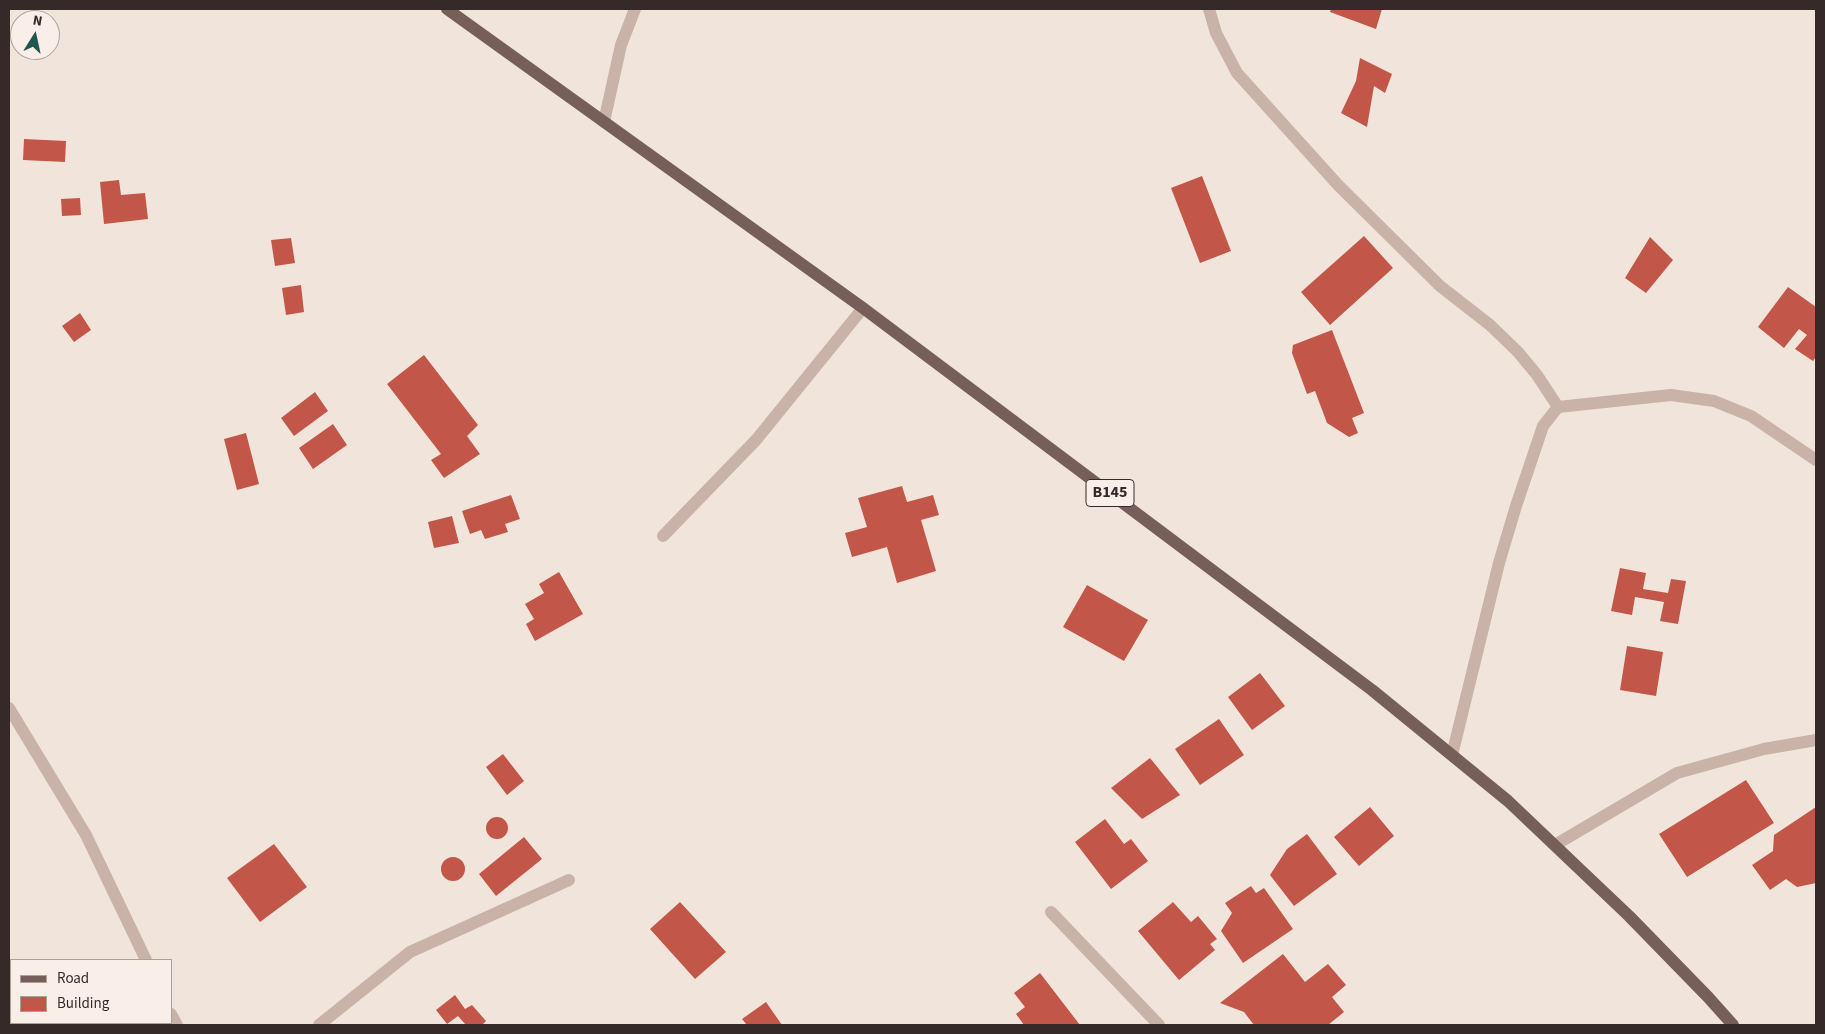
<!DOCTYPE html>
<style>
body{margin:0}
#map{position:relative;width:1825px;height:1034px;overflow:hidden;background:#f1e4db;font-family:"Source Sans 3",sans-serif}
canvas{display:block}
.frame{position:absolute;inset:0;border:10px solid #362a28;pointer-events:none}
.legend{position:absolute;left:10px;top:959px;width:162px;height:65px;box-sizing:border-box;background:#f9efe8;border:1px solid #aba09b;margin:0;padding:6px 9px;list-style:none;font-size:15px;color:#362a28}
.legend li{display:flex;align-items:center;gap:10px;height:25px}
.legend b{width:25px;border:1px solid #aba09b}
.north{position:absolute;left:10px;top:10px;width:50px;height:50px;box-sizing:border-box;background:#f9efe8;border:1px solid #aba09b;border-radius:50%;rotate:10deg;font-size:14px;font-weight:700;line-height:20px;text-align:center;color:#362a28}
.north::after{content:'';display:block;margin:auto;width:18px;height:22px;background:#1f5652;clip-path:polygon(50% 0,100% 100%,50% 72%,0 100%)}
</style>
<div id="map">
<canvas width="1825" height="1034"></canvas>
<div class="frame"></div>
<ul class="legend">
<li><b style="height:6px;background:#775f59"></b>Road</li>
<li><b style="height:14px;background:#c25648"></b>Building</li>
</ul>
<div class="north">N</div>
</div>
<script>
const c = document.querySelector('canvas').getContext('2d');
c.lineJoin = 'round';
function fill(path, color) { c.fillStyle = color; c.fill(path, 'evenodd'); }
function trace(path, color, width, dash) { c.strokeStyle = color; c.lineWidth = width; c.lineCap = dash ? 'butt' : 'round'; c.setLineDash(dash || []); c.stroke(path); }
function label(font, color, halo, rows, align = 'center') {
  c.font = font + ' "Source Sans 3",sans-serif'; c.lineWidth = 4; c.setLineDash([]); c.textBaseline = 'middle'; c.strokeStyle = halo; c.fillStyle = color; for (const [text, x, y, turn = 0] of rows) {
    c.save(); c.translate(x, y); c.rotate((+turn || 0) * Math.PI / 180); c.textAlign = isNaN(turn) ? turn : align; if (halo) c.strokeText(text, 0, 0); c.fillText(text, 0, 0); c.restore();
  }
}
fill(new Path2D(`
 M1331,9H1382L1376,29L1330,12Z
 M1360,58L1392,74L1385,93L1374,86L1367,127L1341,113L1356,81Z
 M24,139L66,141L65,162L23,160Z
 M1202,176L1231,251L1200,263L1171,188Z
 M119,180L121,195L145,193L148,219L104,224L100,182Z
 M80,198L81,215L62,216L61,199Z
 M1364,236L1393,268L1330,325L1301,292Z
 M1650,237L1673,260L1646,293L1625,278Z
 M291,238L295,263L275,266L271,240Z
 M301,285L304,312L286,315L282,288Z
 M1788,287L1816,307V357L1813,361L1795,349L1807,335L1799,329L1784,348L1758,327Z
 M80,313L91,330L74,342L62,326Z
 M1332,330L1364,413L1352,418L1358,433L1349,437L1327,423L1315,391L1307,394L1292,353L1293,345Z
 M424,355L478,425L467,436L480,454L444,478L431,460L441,454L387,384Z
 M315,392L328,411L294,436L281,418Z
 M333,424L347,445L313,469L299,448Z
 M246,433L259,484L237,490L224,439Z
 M902,486L907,502L933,495L939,515L921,520L936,571L897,583L887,547L852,557L845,533L867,527L858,498Z
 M511,495L520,519L505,524L508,532L485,539L481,530L470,534L462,511Z
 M452,516L459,543L434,548L428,522Z
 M1620,568L1646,573L1643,589L1668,593L1671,579L1686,581L1678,624L1660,621L1664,602L1635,597L1632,615L1611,611Z
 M559,572L583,614L535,641L526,624L534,619L525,604L544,593L539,584Z
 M1087,585L1148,620L1124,661L1063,627Z
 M1627,646L1663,652L1656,696L1620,690Z
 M1260,673L1285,706L1252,730L1228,697Z
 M1219,719L1244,755L1200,785L1175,749Z
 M503,754L524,781L507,795L486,767Z
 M1150,758L1180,795L1142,819L1111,788Z
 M1746,780L1774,823L1687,877L1659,834Z
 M1370,807L1394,836L1359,866L1334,837Z
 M1816,807V883L1797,887L1786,879L1770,890L1752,865L1773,851L1774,835Z
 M486 828a11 11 0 1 1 22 0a11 11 0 1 1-22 0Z
 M1105,819L1124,844L1131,839L1148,861L1111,889L1075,842Z
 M1307,834L1337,874L1294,906L1270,875L1287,849Z
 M524,837L542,859L496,896L479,874Z
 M274,844L307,887L260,922L227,878Z
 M441 869a12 12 0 1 1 24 0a12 12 0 1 1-24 0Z
 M1251,886L1256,893L1264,888L1293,929L1243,963L1221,931L1232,913L1225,903Z
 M680,902L726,952L695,979L650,929Z
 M1173,902L1191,922L1198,916L1217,939L1210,944L1215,950L1179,980L1138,931Z
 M1283,954L1305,982L1328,964L1346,985L1332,997L1344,1012L1328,1025H1254L1244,1012L1220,1003Z
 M1040,973L1080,1025H1024L1016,1014L1025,1007L1014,993Z
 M455,995L465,1009L472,1005L486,1021L482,1025H466L458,1016L447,1024L436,1010Z
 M766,1002L782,1025H747L742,1019Z`), '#c25648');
trace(new Path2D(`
 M1209,9L1216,33L1237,73L1338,185L1440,286L1490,325L1518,352L1537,375L1558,407
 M604,122L621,45L635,9
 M663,536L756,440L863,308
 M9,708L86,835L146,960
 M1452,755L1499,563L1516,506L1543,426L1558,407L1671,395L1714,401L1751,416L1816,460
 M1555,845L1677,773L1764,749L1816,740
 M1051,912L1159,1025
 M171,1014L177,1025
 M319,1025L410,952L569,880`), '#c9b3a8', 12);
trace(new Path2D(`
 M447,9L863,308L1372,690L1508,801L1629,916L1708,997L1733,1025`), '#775f59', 12);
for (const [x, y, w] of [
 [1110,493,48]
]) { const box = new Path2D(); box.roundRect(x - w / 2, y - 13.5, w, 27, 4); c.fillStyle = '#f9efe8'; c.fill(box); trace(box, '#362a28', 1); }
label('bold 16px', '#362a28', null, [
 ["B145",1110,493]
]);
</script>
